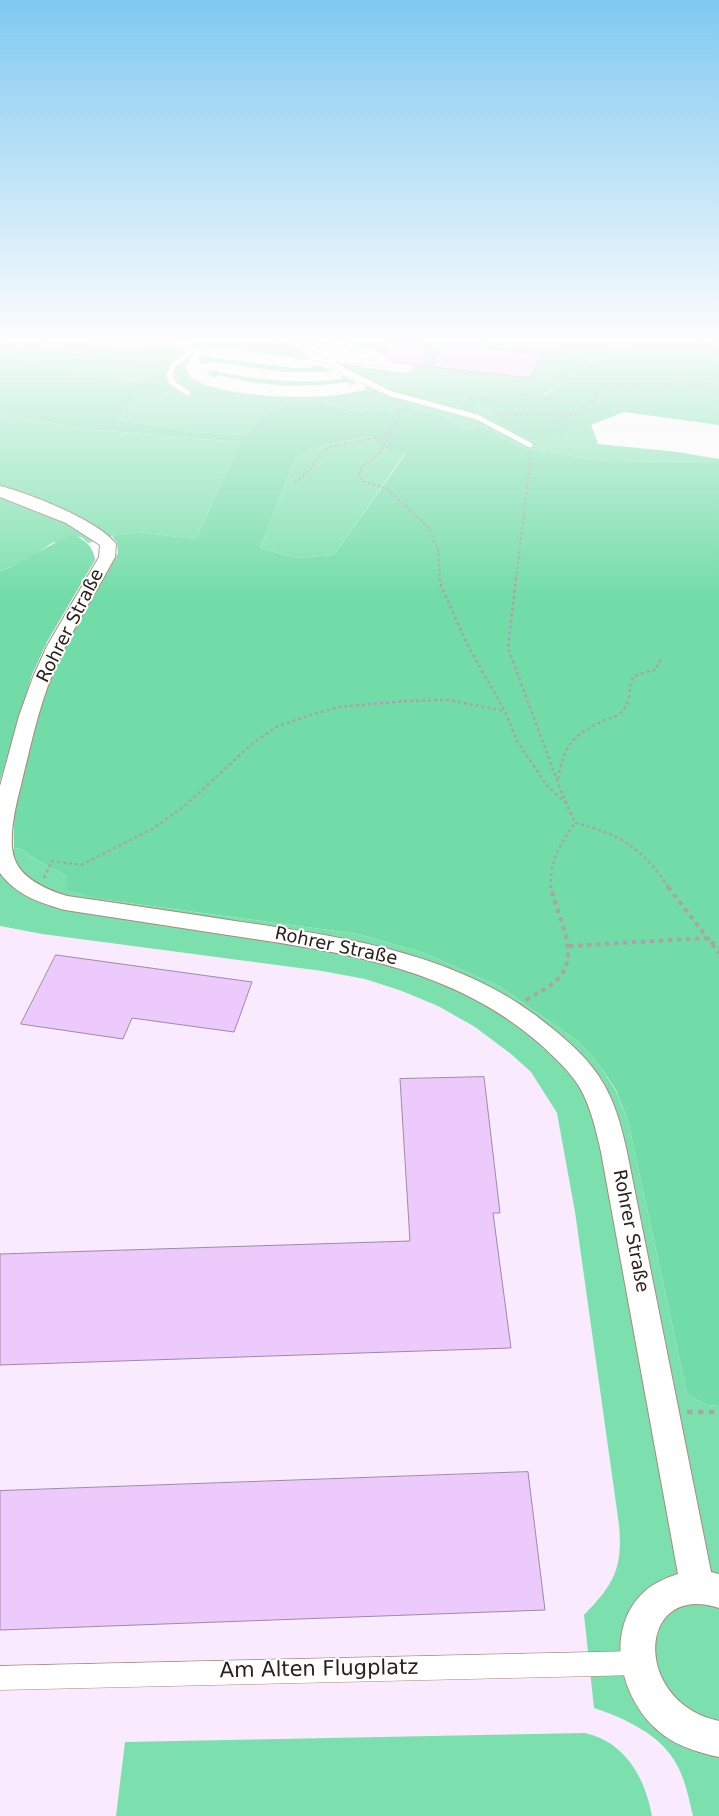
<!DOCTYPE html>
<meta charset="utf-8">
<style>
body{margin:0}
canvas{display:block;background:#fafafa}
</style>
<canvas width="719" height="1816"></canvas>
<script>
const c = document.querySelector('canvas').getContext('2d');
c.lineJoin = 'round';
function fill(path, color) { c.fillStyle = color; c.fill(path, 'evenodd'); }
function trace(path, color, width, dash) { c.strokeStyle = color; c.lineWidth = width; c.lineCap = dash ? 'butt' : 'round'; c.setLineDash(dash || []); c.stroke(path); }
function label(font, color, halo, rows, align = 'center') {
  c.font = font + ' "DejaVu Sans",sans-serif'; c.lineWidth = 4; c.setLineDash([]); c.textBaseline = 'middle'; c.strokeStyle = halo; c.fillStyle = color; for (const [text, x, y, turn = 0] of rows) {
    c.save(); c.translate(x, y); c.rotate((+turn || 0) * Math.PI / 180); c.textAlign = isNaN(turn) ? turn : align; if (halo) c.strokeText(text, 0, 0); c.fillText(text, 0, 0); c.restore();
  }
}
fill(new Path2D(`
 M0,926L42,934L322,971L365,979L402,991L438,1006L475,1027L511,1054L531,1072L557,1113L562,1135L575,1212L619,1525L621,1550L616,1572L608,1587L584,1615L594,1707L616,1715L641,1729L665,1749L677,1765L686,1784L693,1816H0Z`), '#faeafd');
fill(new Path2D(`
 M0,341H75L97,346L125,348L182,345L185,353L173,362L166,374L142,379L138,382L34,365L18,356L5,343L0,344Z
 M195,341H275L274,344H281L283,342C296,343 301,348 306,359L295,361L297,358L226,348H207L205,350L194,349L192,342Z
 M345,341H622L651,360L565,384L492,419L531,441L591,424L598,444L678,452L719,459V462L604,461L524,448L480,425L470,429L439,415L405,407L358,412L324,403H287L260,421L247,435L193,432L118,420L138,390L185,394C173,378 165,368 188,357L190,363L184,364C185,368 186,372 189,375C207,396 300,399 328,396C341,395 353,392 366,390L364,387L380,386L344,367L341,365L343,363L361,366V367L408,373L415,366L400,364L401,362C392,357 384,354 375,350C371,349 365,351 360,349C354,346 352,342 345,341Z
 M203,354H209V357L294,368H312V366H322L332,371L328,372H283L215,362L209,361V364L200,363L198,357Z
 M218,370L216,372C260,379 297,385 342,379L340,377L343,376L356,383L351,385L348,382C304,388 261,387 219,375L214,378L206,373L207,371Z
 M0,415L96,430L240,442L196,539L137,532L112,536L88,543L81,537L52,543L28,560L0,571Z
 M371,436L381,450L406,452L334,555L296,558L260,548L296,458L316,447Z
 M20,848L38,861L67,876L106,900L358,934L424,953L499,986L579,1042L600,1066L616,1091L628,1121L687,1394L707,1405L719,1406V1816H693C689,1799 686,1783 678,1767C663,1736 625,1718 594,1708L584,1615C614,1584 623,1568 619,1525L575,1212L557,1113L531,1072L511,1054L475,1027L438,1006L402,991L365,979L322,971L42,934L0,926V851Z
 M585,1733C625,1742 645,1777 652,1816H116L125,1742Z`), '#7ce0ae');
fill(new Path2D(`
 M578,341H602L615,347L632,349L622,341H719V425L624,412L585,427L531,441L492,419L505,412L504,409L495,404L482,403L465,408L453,403L468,402V399L474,396L480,398L504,391L545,395L564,384L555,381L566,371L601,363V356Z
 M5,343L16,344L19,347L18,356L34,365L138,382L142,379L166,374L168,383L185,394L139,390L118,420L193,432L247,435L260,420L287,403H323L358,412L405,407L439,415L470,429L480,425L524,448L604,461L719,462V1406L707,1405L687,1394L628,1121L616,1090L600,1066L579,1042L499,986L424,953L358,934L106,900L67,890V876L38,861L20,848L14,849C11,789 34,718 58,662C74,624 99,589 118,553L117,543L112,536L137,532L196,539L240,442L96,430L0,415V344ZM371,436L381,450L406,453L334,555L296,558L260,548L296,458L316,447Z
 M72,535C85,539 93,546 95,560L47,642L32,675L0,781V571C26,563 46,545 72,535Z`), '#72dca8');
const building = new Path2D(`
 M384,341H423L427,367L392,361L386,356Z
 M444,343L469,346L470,344L484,345L483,348L541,354L530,378L432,367Z
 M56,955L252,982L234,1032L132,1018L123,1039L21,1024Z
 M484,1077L500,1213H493L511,1348L0,1365V1254L410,1241L400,1079Z
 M528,1472L545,1610L0,1630V1491Z`);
fill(building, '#eccbfc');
trace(building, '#9d8ba6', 1);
const lane = new Path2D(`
 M341,359L409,367
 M188,393L174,384L169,375L174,364L190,353
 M392,394L477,417L530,445`);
const street = new Path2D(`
 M90,341H175L171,344L131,348L94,344Z
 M286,341H313L347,346L352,354L348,359L336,363L397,394L392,397L389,396L342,374L325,363L310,359L296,346ZM306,346L341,350L343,353C329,362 317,357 306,346Z
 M638,1651L646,1655L650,1663L646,1671L638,1675L0,1690V1666Z`);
const secondary = new Path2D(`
 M0,486C28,493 100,521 116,544L115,557C94,596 69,634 52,675C38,710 30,748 21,785C16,804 7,841 15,860C23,880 48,890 67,896C123,904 179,912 235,921C346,937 465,954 553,1029C569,1042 586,1057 598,1075C614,1098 621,1125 627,1152L711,1572L719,1574V1608C636,1581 632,1703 719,1721V1757C695,1752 671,1744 654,1727C619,1693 605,1628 644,1592C653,1583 666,1578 678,1574L601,1152C596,1130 591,1108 580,1088C570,1071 553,1056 539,1043C453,969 348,953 241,937C182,928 124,919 65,910C40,903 16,895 0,873V786L19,716L33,677L47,646L99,557L100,545L66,523L0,497Z`);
trace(lane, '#aa897c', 5.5);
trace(street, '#aa897c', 1);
trace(secondary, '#aa897c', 2);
trace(new Path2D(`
 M40,341L70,354L161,368
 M483,341C498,351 518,352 536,348
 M702,341L719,355
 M542,349L574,359L579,356
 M398,407L399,418L379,454L364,465L359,472L362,481L386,488L428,527L438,549L440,579
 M495,413L565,416L575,413L594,400L595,391L605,385L641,390H659L679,382L696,384L719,391
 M295,483L311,468L322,453L330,447L374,438L391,432
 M516,579L531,455`), '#aaa5a3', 2, [2.5, 2.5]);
trace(new Path2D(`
 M440,578V583L467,644L505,711L517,741L548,787L567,804
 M516,578L508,648L561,791L575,823
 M558,779C564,745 572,736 603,721C609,718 619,716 623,710C639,691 615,676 656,670L661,657
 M575,823C621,834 643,849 669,888
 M44,878L52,861L81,865L154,828L187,804L252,744L276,727L310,715L339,707L405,701L448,700L505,711
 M551,888C549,862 560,844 575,823`), '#aaa5a3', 2.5, [3, 3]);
trace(new Path2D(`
 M668,887L719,953
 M711,942L719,947
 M569,946L706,938
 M526,1000C537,993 549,988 558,979C582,954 556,915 551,887`), '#aaa5a3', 4, [4.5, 4.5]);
trace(new Path2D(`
 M687,1412H719`), '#aaa5a3', 4.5, [5.5, 5.5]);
trace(lane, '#fff', 5);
fill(street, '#fff');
fill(secondary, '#fff');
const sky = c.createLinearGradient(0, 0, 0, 596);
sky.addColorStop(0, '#7fc9f0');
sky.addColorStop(0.57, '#fdfdfd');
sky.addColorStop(1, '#fdfdfd00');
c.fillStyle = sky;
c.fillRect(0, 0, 719, 596);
label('18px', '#2d201b', '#fff', [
 ["Rohrer Straße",71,626,-63],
 ["Rohrer Straße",336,947,12],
 ["Rohrer Straße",630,1231,79]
]);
label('21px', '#2d201b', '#fff', [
 ["Am Alten Flugplatz",319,1670,-1]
]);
</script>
